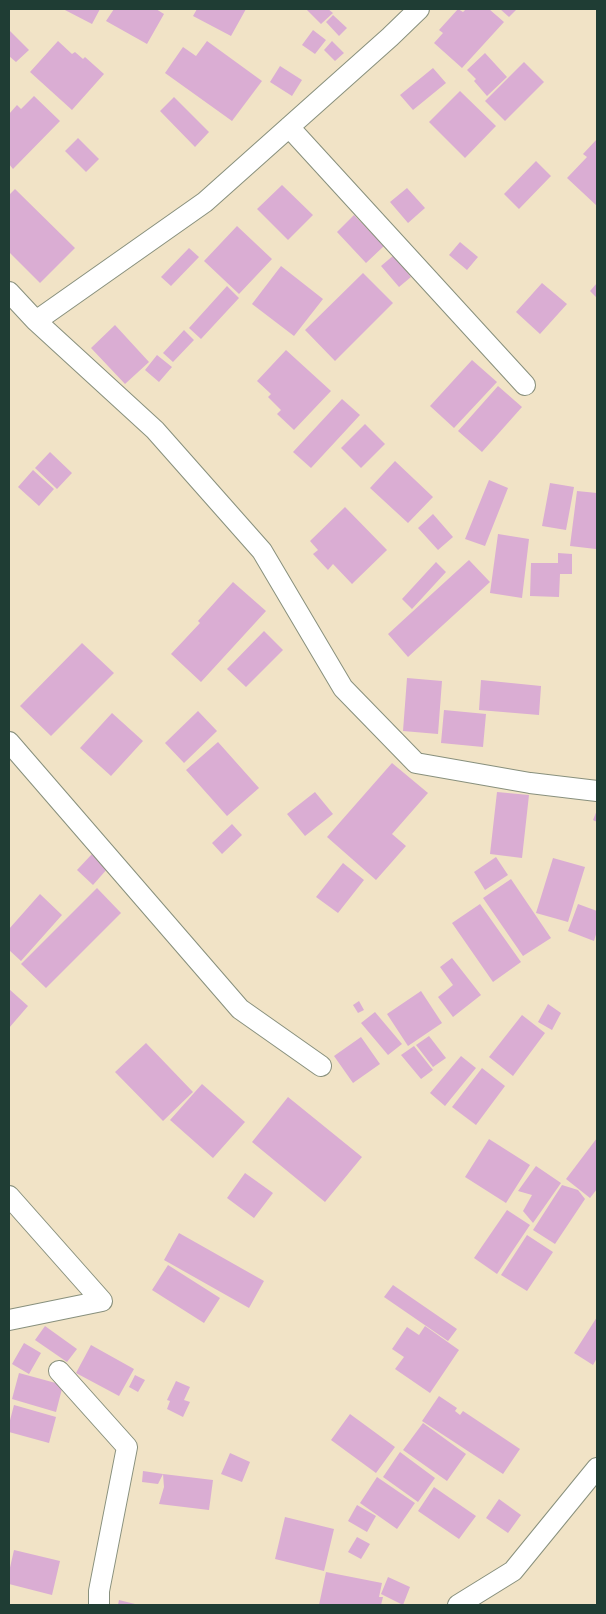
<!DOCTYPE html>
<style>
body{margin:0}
#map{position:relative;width:606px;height:1614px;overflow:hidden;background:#f1e3c6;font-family:"IM FELL Double Pica",serif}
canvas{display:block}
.frame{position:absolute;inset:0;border:10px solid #1f3d34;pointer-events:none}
</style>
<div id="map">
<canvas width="606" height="1614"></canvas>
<div class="frame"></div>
</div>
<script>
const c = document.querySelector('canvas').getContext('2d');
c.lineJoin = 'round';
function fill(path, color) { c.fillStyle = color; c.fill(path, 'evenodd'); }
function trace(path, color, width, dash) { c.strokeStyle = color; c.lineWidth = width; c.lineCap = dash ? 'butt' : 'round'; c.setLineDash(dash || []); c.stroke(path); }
fill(new Path2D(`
 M63,9H100L92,24Z
 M114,9H156L164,14L147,44L106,21Z
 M197,9H246L231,36L193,16Z
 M306,9H328L333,13L321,24Z
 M458,9L463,12L466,9H489L504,22L462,68L434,43L443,33L439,30Z
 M500,9H517L509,17Z
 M333,15L347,28L339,36L326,22Z
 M9,30L29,50L16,62L9,56Z
 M313,30L326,40L315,54L302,45Z
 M58,41L72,54L75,52L83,59L85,57L104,74L72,110L30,72Z
 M207,41L262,81L232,121L165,73L183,47L196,56Z
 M332,41L344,53L335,61L324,50Z
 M485,53L507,77L487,96L474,81L476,79L467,70Z
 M524,62L544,82L505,121L485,101Z
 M280,66L302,80L292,96L270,82Z
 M433,68L446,83L413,110L400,95Z
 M460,91L496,126L465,158L429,122Z
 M34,96L60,121L13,169L9,164V114L17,105L21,109Z
 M174,97L209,132L195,147L160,111Z
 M78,138L99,159L86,172L65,151Z
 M597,139V206L567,178L587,157L583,154Z
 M536,161L551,176L519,209L504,194Z
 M282,185L313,215L288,240L257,209Z
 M407,188L425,208L408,223L390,202Z
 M15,189L75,248L40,283L9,252V195Z
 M354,215L384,246L366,263L337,232Z
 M237,226L272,259L239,294L204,261Z
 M460,242L478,257L467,270L449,255Z
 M189,248L199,257L171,286L161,277Z
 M394,255L411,277L399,287L381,266Z
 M281,266L323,299L294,336L252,304Z
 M363,273L393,303L335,361L305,330Z
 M542,283L567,304L540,334L516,312Z
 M597,283V298L590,291Z
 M227,286L239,298L201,339L189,328Z
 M115,325L149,362L125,384L91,348Z
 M184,330L194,340L173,362L163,353Z
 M286,350L331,391L294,430L277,414L281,410L268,397L271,394L257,381Z
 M157,355L172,367L159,382L145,370Z
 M472,360L497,382L454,428L430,406Z
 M498,386L522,407L482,452L458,431Z
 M342,399L360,415L311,468L293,452Z
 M365,424L385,444L361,468L341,448Z
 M50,452L72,473L57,489L35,468Z
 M395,461L433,497L408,523L370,488Z
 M33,470L54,489L39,506L18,487Z
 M489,480L508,488L485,546L465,539Z
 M550,483L574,487L566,530L542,526Z
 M577,491L597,493L596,549L570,546Z
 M345,507L387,550L352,584L333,564L328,570L313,554L318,550L310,541Z
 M433,514L453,537L438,550L418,528Z
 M498,534L529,539L522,598L490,593Z
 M558,553L572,554V574H560L559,597L530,596L531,563H558Z
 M469,560L490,582L408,657L388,634Z
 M436,562L446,572L412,609L402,599Z
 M233,582L266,611L201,682L171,654L200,623L198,621Z
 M264,631L283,650L246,687L227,669Z
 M82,643L114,673L51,736L20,706Z
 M407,678L442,681L438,734L403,731Z
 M481,680L541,686L539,715L479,710Z
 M444,710L486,714L483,747L441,743Z
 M198,711L217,731L184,763L165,743Z
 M112,713L143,741L111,776L80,748Z
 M218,742L259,788L227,816L186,770Z
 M392,763L428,793L392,834L406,846L376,880L327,837Z
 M315,792L333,814L305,836L287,814Z
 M497,792L529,795L522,858L490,854Z
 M597,810V822L593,820Z
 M232,824L242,835L222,854L212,843Z
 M92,854L108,868L93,885L77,870Z
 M496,857L508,875L485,890L474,872Z
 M553,858L585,867L568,922L536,913Z
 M343,863L364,880L338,913L316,897Z
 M511,879L551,938L523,956L483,898Z
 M97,888L121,913L46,988L21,964Z
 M40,894L62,915L21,961L9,950V929Z
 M480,904L521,962L493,982L452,923Z
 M578,904L597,911V931L594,941L568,931Z
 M452,958L481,995L453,1017L438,997L453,985L440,967Z
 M9,989L28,1006L9,1028Z
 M421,991L442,1023L408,1046L387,1014Z
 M359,1001L364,1010L358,1013L353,1005Z
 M548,1004L561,1013L552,1030L538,1022Z
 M375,1012L402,1044L388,1055L361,1023Z
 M522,1015L545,1033L513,1076L489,1057Z
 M429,1036L446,1058L433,1067L416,1045Z
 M361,1037L380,1064L353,1083L334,1056Z
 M146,1043L193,1092L163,1121L115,1072Z
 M414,1046L433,1070L421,1079L401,1055Z
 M461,1056L476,1068L445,1106L430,1093Z
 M482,1068L505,1086L476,1125L452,1107Z
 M202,1084L245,1122L213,1158L170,1120Z
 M288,1097L362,1157L325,1202L252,1142Z
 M597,1138V1189L590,1198L566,1179Z
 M489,1139L530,1165L506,1203L465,1177Z
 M536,1166L561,1183L533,1223L523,1211L532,1195L518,1191Z
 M245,1173L273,1193L254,1218L227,1198Z
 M562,1185L578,1190L585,1199L555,1244L533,1230Z
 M507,1210L530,1225L497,1274L474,1258Z
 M179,1233L264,1281L249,1308L164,1260Z
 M527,1235L553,1252L527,1291L501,1275Z
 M168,1265L220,1298L204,1323L152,1290Z
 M393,1285L457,1329L448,1341L384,1297Z
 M597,1317V1358L593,1365L574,1353Z
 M45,1326L77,1349L67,1362L35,1340Z
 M425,1326L459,1350L430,1393L395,1369L404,1357L392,1349L407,1327L419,1335Z
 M24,1343L41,1353L29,1374L12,1364Z
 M91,1345L134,1369L119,1396L76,1373Z
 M19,1373L63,1385L56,1412L12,1399Z
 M135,1375L145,1380L138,1392L129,1387Z
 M176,1381L190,1387L184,1400L190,1402L183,1417L167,1409L170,1401L167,1400Z
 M439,1396L457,1408L455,1411L460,1415L463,1411L520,1449L503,1474L422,1421Z
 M14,1405L56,1417L49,1443L9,1432V1424Z
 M350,1414L395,1447L376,1473L331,1440Z
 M423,1423L466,1454L447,1481L403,1450Z
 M400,1452L435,1478L418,1502L383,1477Z
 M230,1453L250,1462L242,1482L221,1474Z
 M143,1471L163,1474L158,1484L142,1482Z
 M163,1474L213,1480L209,1510L159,1504L164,1487Z
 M377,1477L415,1503L397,1529L360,1503Z
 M434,1487L476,1516L459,1539L418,1511Z
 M499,1499L521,1515L508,1533L486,1518Z
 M357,1505L376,1516L367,1532L348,1521Z
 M285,1517L334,1529L324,1571L275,1559Z
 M357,1537L370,1544L361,1559L348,1552Z
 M14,1550L60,1561L52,1595L9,1584V1572Z
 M326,1572L382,1583L379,1597H383L381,1605H319Z
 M388,1577L410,1587L403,1605L381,1594Z
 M119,1600L135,1604V1605H118Z`), '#daadd3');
const street = new Path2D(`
 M419,9L390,37L205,202L36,321L155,430L262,551L343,688L416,763L530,783L597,791
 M289,127L525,385
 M9,292L36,321
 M9,742L240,1009L321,1066
 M9,1196L102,1301L9,1320
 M59,1371L127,1447L99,1591V1605
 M458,1605L513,1571L597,1468`);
trace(street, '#88907d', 22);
trace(street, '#fff', 20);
</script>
